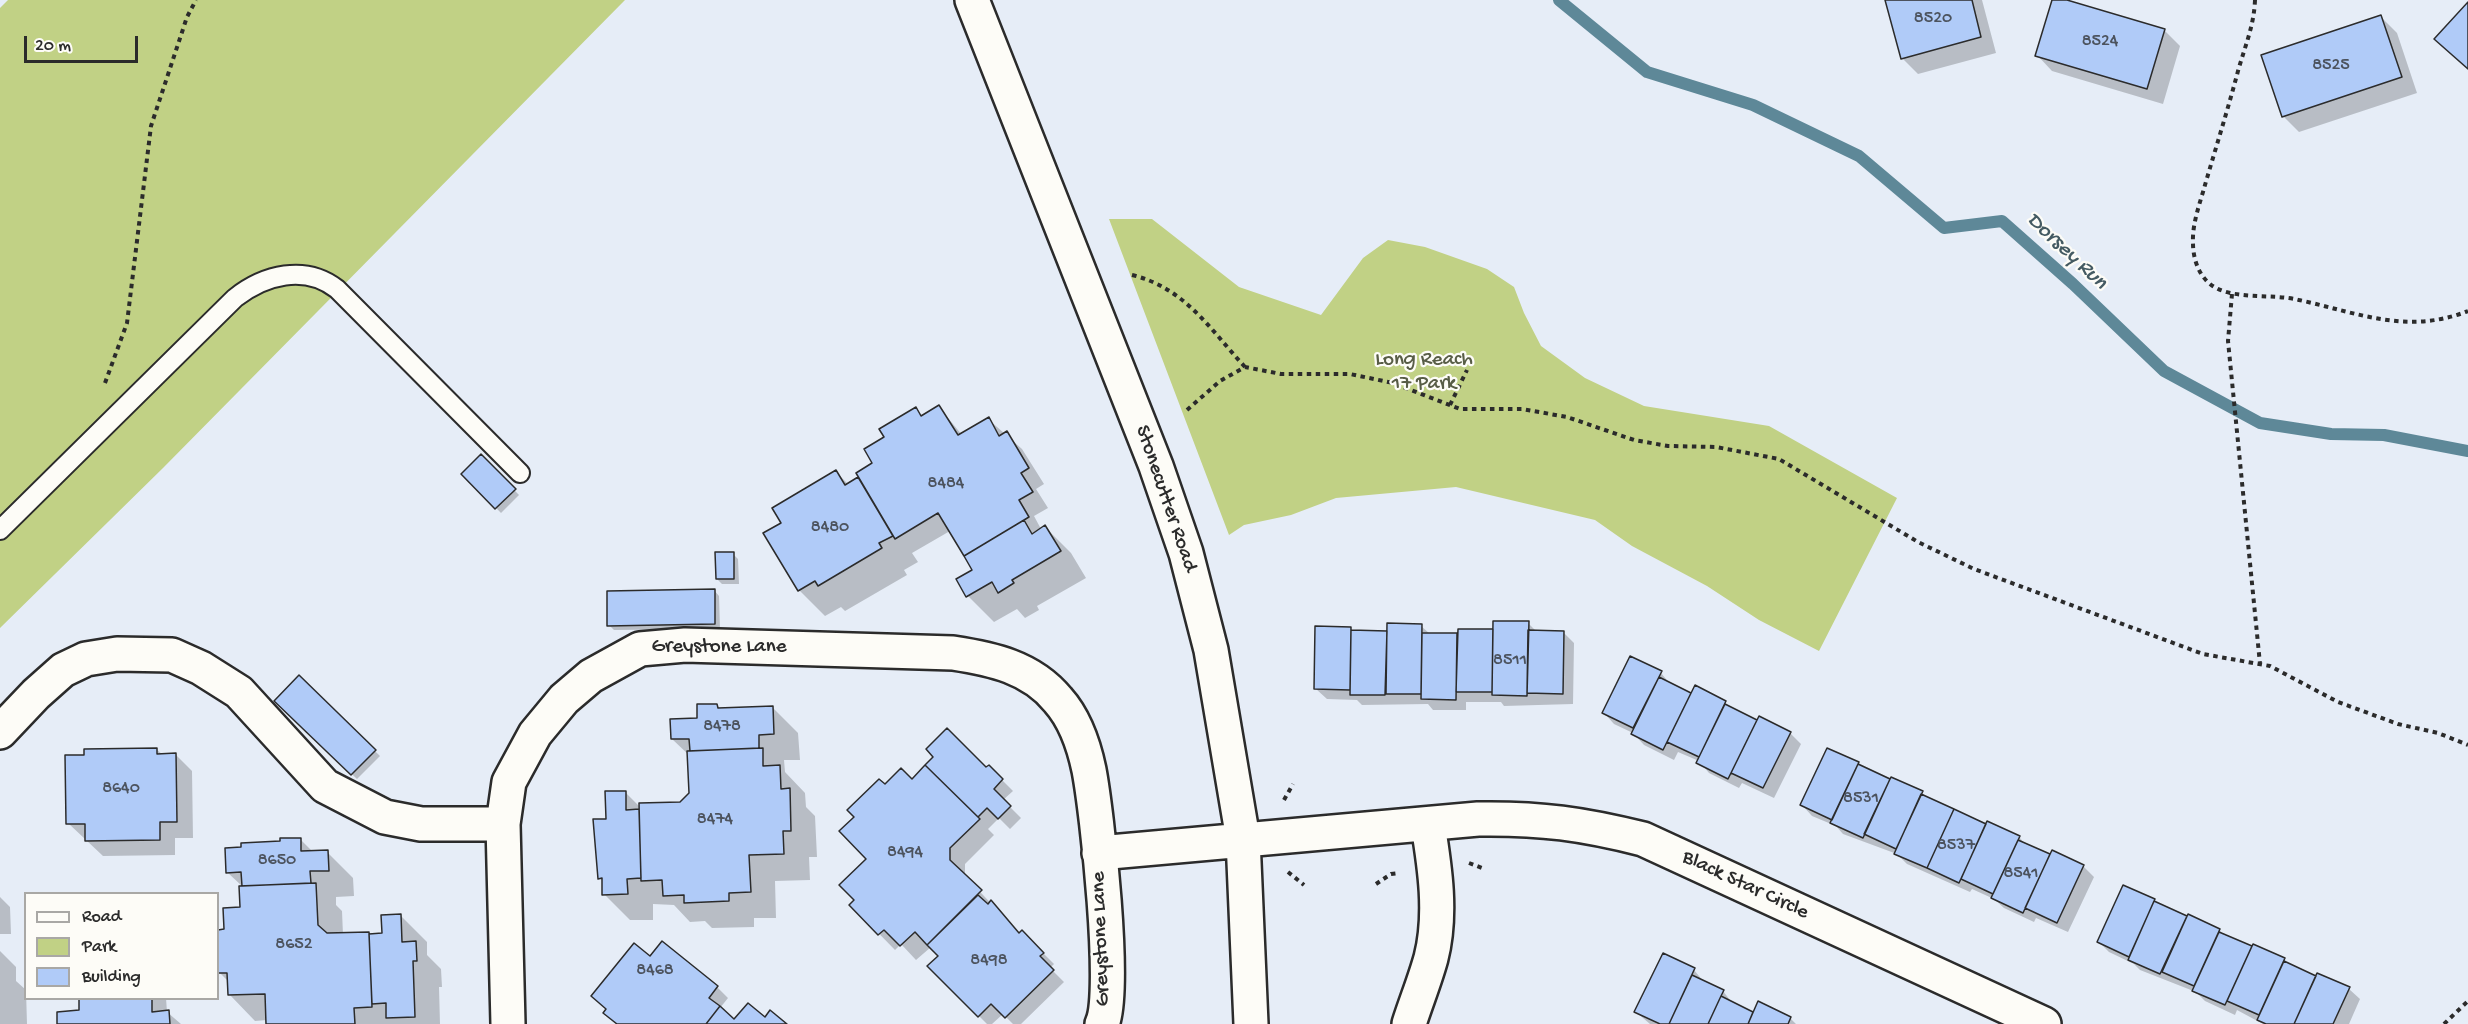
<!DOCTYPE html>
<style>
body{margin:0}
#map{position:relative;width:2468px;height:1024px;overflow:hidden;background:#e6edf7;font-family:"Gochi Hand",sans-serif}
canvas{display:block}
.legend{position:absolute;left:24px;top:892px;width:195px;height:108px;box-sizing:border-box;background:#fdfcf7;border:2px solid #a9a8a5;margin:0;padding:8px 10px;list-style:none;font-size:18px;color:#2b2b2b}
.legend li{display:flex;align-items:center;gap:12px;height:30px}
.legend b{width:30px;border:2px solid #a9a8a5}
.scale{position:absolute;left:24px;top:36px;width:114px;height:27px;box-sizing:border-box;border:3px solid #2b2b2b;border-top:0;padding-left:8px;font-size:18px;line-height:21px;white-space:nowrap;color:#2b2b2b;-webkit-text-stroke:4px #fdfcf7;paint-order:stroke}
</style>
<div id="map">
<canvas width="2468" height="1024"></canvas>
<ul class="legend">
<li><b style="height:8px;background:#fdfcf7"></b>Road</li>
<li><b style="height:16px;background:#c1d185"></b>Park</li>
<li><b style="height:16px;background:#b0cbf8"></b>Building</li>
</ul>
<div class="scale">20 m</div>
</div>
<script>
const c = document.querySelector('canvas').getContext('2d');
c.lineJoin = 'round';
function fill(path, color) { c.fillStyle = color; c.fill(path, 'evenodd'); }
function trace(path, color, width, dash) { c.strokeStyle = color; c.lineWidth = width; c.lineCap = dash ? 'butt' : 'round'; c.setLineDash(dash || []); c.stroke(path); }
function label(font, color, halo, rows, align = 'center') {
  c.font = font + ' "Gochi Hand",sans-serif'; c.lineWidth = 4.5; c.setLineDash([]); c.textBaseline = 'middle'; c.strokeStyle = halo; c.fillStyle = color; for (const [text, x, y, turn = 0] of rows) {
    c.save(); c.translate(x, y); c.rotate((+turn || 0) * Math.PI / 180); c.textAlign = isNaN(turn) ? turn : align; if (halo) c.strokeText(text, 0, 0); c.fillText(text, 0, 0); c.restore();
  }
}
fill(new Path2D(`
 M8,0H625L163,468L0,628V8Z
 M1109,219H1152L1239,287L1321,315L1363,258L1388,240L1425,247L1487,269L1514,287L1524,313L1541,346L1585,378L1644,406L1769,426L1897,498L1819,651L1759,620L1707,586L1632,546L1595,520L1456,487L1336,498L1291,515L1244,525L1229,535Z`), '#c1d185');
fill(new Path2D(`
 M1886,0H1982L1996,53L1918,74L1902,58Z
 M2054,0L2164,30L2180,46L2163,104L2052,71L2037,55Z
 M2381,17L2397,33L2417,93L2299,132L2283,116Z
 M939,407L962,435L988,419L1022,449L1044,484L1036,489L1048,508L1034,516L1041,529L1045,527L1071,553L1086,578L1037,606L1039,610L1025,618L1017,609L994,622L968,596L958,580L974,570L950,531L912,553L918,562L904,570L907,575L845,611L841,607L825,616L799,590L765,534L783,523L835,471L848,484L858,479L863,484L886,438L916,409L923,416Z
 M481,456L519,495L501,513L463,474Z
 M733,554L738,559L739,584H722L717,579Z
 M714,590L719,596L720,629L614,630L609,625Z
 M1528,623L1537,632H1563L1574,643L1573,704L1504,706L1501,702H1466V710H1433L1428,704L1362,705L1357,700L1327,699L1316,689L1350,628L1354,632H1388L1421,626L1430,634L1459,635L1494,631Z
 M1661,673L1671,685L1692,695L1695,687L1758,722L1790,733L1801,744L1774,798L1742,783L1739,788L1709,773L1699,761L1678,752L1674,760L1644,745L1633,733L1614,724L1604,713Z
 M299,677L380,756L357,779L276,701Z
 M716,705L720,709L772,707L798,733L800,760H784L785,772L805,793L806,807L815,816L817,857H809L810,880L775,881L776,918H754V927L712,928L705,921L690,922L674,905L653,904V920H630L604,894V882L599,878L594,821L607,820L625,792L640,807L681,804L690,794L691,757L672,739Z
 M156,749L163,755H176L192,771L193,838H175V855L103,856L68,823Z
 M935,757L986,769L989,767L1013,791L1003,800L1021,818L1010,829L999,818L988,829L994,835L965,864V876L1020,934L1022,932L1054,964L1050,968L1064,982L1021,1024H1013L1003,1014L992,1024H987L929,966L940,956L931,947L916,960L901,944L895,950L851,905L856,900L868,859L885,786L912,781Z
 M1858,763L1922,793L1929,799L2019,837L2027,846L2083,866L2094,877L2068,932L2036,918L2034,922L2004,908L1994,899L1972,889L1970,892L1907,864L1897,854L1843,834L1836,826L1812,816L1802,805Z
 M300,839L313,852H327L353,878L354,896L336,897V905L342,911L343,935H383L401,916L427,942V955L441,969L442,987H439L440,1024H267V1020L255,1021L229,994V982L220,973L218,931L226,930L241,909L243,887L227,872Z
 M2124,887L2188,918L2219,930L2224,935L2284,960L2291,967L2349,989L2360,999L2349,1024H2263L2237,1010L2235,1015L2205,1001L2196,992L2140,970L2134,964L2109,952L2098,941Z
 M0,897L10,907L11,934H0Z
 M0,951L16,967V981L26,990L27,1024H0Z
 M650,958L717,987L728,998L720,1008L734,1021L765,1019L784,1024H616L605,1013Z
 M1694,970L1704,982L1723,991L1733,1004L1754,1014L1790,1018L1796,1024H1650L1636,1012Z
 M80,998H166L167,1012L181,1024H59L81,1012Z`), '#0003');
trace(new Path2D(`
 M1559,0L1647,72L1753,105L1859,156L1944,228L2002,221L2073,284L2164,371L2260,423L2331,434L2384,435L2468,451`), '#5e8898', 12);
const building = new Path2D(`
 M1885,0H1972L1981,37L1901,59Z
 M2052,0H2067L2165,29L2147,89L2035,56Z
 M2468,2V69L2434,39Z
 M2381,15L2402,77L2282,117L2261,55Z
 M939,405L958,435L989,417L999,436L1007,431L1029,468L1021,473L1033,492L1019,500L1029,517L964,556L938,513L895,539L856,473L872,463L864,449L884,437L879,429L916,407L921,416Z
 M481,454L516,489L495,509L461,474Z
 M836,470L845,485L858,477L893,536L879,543L882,548L818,586L815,581L798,591L763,533L781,523L772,508Z
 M1024,520L1032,534L1045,525L1061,551L1012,580L1014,583L998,593L992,582L966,597L956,579L972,570L964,556Z
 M715,552H734V579H716Z
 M715,589V624L607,626V591Z
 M1493,621H1529L1527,696L1492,695Z
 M1387,623L1422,624L1421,694H1386Z
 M1315,626L1351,627L1350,690L1314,689Z
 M1458,629H1493L1492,692H1456Z
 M1351,630L1387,631L1385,695H1350Z
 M1528,630L1564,631L1563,694L1527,693Z
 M1422,633H1457L1456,700L1421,699Z
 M1630,656L1662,671L1633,728L1602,713Z
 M299,675L376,750L351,775L274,701Z
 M1659,677L1691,693L1663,750L1631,734Z
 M1695,685L1726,701L1699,757L1667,742Z
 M697,704H717L718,708L773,706L774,734L759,735V748L690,751L689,739H671L670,719L697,718Z
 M1725,704L1757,720L1728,779L1696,763Z
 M1759,716L1791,732L1763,788L1731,773Z
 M947,728L986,767L989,765L1003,779L994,789L1011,806L998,819L987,808L978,817L925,765L933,757L926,749Z
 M157,748V754L176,753L177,822H160V840L85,841V824H66L65,755H84V749Z
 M763,748V766L780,765L781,789L790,788L791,831H783L784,854L749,855L751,892L729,893V901L684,903V895L663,896L662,880L641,881L639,803L680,802L689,793L687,751Z
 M1827,748L1859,762L1832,820L1800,805Z
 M1858,764L1890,779L1863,838L1830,823Z
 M925,765L980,819L950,848V860L982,890L927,945L915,932L900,946L884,930L878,935L849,905L854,900L839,885L866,859L839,831L854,817L847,810L879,779L885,784L901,768L912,779Z
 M1891,777L1923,791L1896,849L1864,834Z
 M605,791H626V810L639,809L641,878L627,879L628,894L602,895V878L598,879L593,819H606Z
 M1921,794L1954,809L1927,868L1894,854Z
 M1954,809L1986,824L1959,883L1927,868Z
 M1987,821L2020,836L1993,894L1961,879Z
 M280,838H301V851L328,850L329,871H310L311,883L242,886L241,872L226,873L225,848L241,847V843L280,841Z
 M2018,840L2050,854L2023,913L1991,898Z
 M2052,850L2084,865L2057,923L2025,908Z
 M316,883L318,925L327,933L369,932L372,1007L354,1008L355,1024H266L265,994L228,995L227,973H218V930L224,929L223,908L240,907L239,886Z
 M2123,885L2155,899L2129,957L2097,942Z
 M978,895L988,904L991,900L1019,933L1022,930L1044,953L1040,956L1054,970L1005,1018L991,1004L978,1017L927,966L938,956L927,945Z
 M2154,901L2187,916L2160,974L2128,960Z
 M401,914L402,942L416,941L417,961H413L415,1017L386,1018V1003L372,1004L369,934L382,933L381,915Z
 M2188,914L2220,929L2194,986L2162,972Z
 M2219,932L2252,946L2225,1005L2192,991Z
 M662,941L718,986L709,998L720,1006L706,1024H617L603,1013L606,1009L591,996L634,943L650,956Z
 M2253,944L2285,958L2259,1015L2227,1001Z
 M1663,953L1695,968L1669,1024H1660L1634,1012Z
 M2284,961L2316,976L2294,1024H2266L2257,1020Z
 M2317,973L2350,987L2333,1024H2294Z
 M1692,975L1724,990L1721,996L1708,1024H1669Z
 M1721,996L1753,1012L1748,1024H1708Z
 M79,998H152V1012L169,1010L170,1024H57V1012L79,1010Z
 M1758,1001L1791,1017L1788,1024H1748Z
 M748,1003L765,1017L770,1010L787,1024H706L720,1006L734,1019Z`);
fill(building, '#b0cbf8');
trace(building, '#2b2b2b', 1.5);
const lane = new Path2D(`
 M0,530L235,298C264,275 305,264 337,289L520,473`);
const street = new Path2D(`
 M972,0L1156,466L1186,553L1211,650L1243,839L1251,1024
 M0,732L36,694L63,670L86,659L117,654L172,655L201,668L239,692L325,786L385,817L421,824H503
 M1099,853L1478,819C1541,818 1583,824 1643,839L2044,1024
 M508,1024L503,824L509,782L535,734L564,699L591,676L640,649L685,645L953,653C992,659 1031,667 1058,700C1075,719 1084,746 1089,770C1097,812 1117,992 1102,1024
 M1409,1024C1416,1002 1425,980 1431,958C1442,915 1435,868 1428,825`);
trace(lane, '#2b2b2b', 22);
trace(street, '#2b2b2b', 38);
trace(new Path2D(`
 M2255,0C2254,26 2245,46 2238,71C2228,109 2216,147 2205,185C2200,203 2192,224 2193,243C2193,258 2198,274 2210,284C2231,301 2272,293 2299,300C2358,313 2408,335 2468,311
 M1132,275C1185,288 1209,328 1245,367
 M2232,294L2228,341L2260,664
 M105,383L127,323L151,126L187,17L196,0
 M1450,405L1467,370
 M1187,410L1220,381L1245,367L1281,374H1350L1393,383L1460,409H1522L1567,417L1634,440L1668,446L1716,447L1779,459L1918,542L1974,569L2203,654L2270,666L2338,702L2398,724L2438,733L2468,745
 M1284,800L1293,784
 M1469,863L1482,868
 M1288,872L1304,885
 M1376,884L1391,874L1399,873
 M2444,1024L2468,1001`), '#2b2b2b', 4, [4.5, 4.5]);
trace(lane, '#fdfcf7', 18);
trace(street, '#fdfcf7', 33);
label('18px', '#4c535e', null, [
 ["8520",1933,19],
 ["8524",2100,42],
 ["8525",2331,66],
 ["8484",946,484],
 ["8480",830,528],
 ["8511",1510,661],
 ["8478",722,727],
 ["8640",121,789],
 ["8531",1861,799],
 ["8474",715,820],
 ["8537",1956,846],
 ["8494",905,853],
 ["8650",277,861],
 ["8541",2021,874],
 ["8652",294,945],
 ["8498",989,961],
 ["8468",655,971]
]);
label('21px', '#585d46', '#fdfcf7', [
 ["Long Reach",1424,361],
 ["17 Park",1424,385]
]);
label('21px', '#2b2b2b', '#fdfcf7', [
 ["Stonecutter Road",1165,499,71],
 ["Greystone Lane",719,648],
 ["Black Star Circle",1745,886,25],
 ["Greystone Lane",1102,939,-92]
]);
label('italic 22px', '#445a62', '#fdfcf7', [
 ["Dorsey Run",2066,252,43]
]);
</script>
